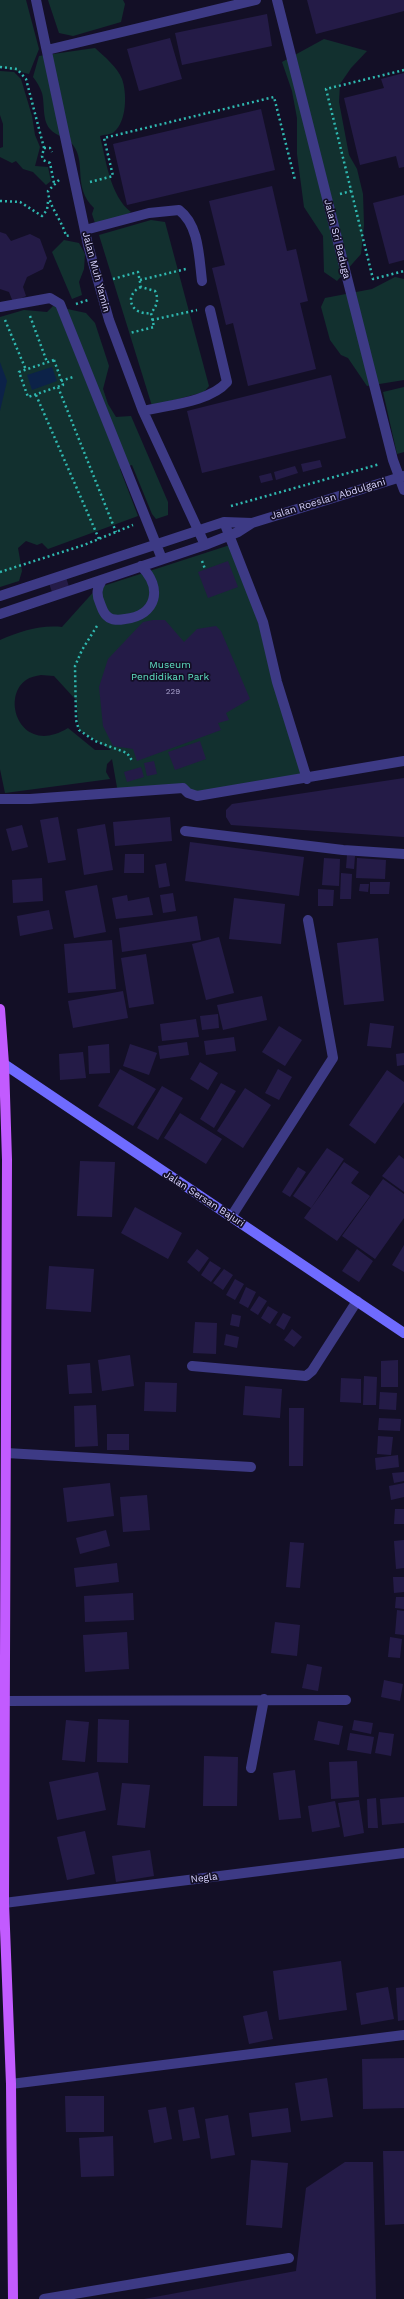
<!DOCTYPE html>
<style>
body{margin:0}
canvas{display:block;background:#130f26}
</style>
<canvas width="404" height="2299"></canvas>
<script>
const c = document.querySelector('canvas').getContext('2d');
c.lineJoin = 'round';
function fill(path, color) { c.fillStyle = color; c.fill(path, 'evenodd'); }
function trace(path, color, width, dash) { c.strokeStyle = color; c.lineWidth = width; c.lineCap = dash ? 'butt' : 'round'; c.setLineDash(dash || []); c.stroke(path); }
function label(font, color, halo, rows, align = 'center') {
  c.font = font + ' "Work Sans",sans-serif'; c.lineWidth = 3.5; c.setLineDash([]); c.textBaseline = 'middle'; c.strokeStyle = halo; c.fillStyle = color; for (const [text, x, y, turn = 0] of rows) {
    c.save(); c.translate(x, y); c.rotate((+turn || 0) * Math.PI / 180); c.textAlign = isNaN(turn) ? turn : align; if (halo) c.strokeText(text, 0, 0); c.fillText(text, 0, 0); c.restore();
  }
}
fill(new Path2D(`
 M0,0H26L39,49L29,74L0,67Z
 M48,0H123L125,4L121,22L73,36L59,33Z
 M324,39L367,51L351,68L340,84L339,102L349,155L357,169L363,194L364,225L361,254L337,281L324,272L323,236L304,207L297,154V118L292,91L282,62Z
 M95,48C105,57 117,67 122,79C127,93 127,121 114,132C111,135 104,134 100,136C106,160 110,196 131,212L121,217L95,223L92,214L94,208C72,187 87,163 73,145C68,138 56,136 50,129C42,120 45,104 42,93C40,87 37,82 33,77L39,56Z
 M0,71L14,72L21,79L32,116L35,135L40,147L35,166L48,167L51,181L46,185L33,172L23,169L16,161L12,163L0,157V148L3,147V124L0,115Z
 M151,220L165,222L209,386L204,392L152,406L99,235Z
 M64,240L79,243L85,254L84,269L79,282L82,295L72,299L52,252Z
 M395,277L404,279V380L367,386L348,358L341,355L330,340L321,307L325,298L372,289Z
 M53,306L86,313L95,323L109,366L103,389L108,404L116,417L131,416L168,502V515L156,519L152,514L132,465L120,469L138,516L48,549L42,543L37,545L26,541L18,548L22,571L19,581L0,587V317L24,310L47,312Z
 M404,387V452L397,454L383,392Z
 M233,544L277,682L304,777L188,793H118L112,759L107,764L106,772L110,779L5,793L0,769V640C22,631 39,625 62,627L97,588ZM41,675L54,676L76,700L79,730L111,750H95L68,728C21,757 0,698 26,680C30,677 36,676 41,675Z`), '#12302f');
fill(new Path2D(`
 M0,362L7,381L0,411Z
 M52,367L57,381L32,390L27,375Z`), '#0c2248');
fill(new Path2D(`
 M307,0H404V11L316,34Z
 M267,14L272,46L182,65L175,33Z
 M170,38L182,79L139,91L127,49Z
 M404,73V167L399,168L396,156L360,165L344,98L384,88L381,79Z
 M261,109L275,170L127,205L113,144Z
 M272,186L287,251L296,249L308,301L300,303L316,369L248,386L233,323L226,325L212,268L225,265L209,201Z
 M404,195V260L389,264L373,203Z
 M0,232L6,234L11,241L30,234L40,239L47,258L43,269L27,277L23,287L26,296L13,302L9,292L0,289Z
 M331,375L346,438L202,473L187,411Z
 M320,460L322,467L303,472L301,464Z
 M295,466L298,473L276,480L274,472Z
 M271,473L273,480L261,483L259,476Z
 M228,561L238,587L208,598L198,572Z
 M66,577L69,587L52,592L49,583Z
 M153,620H165L184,642L197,629L216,626L221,631L250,699L226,713L229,720L218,723L221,730L137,761L133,749L113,746L103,726L99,687L108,659L143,622Z
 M200,741L206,759L175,770L168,752Z
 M154,761L157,774L147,776L144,763Z
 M141,767L144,777L127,782L124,772Z
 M404,778V837L231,825L226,817V810L232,804Z
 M58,817L66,860L48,863L40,820Z
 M170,817L172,841L115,846L113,822Z
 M105,824L113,870L84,875L77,829Z
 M22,825L28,847L12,851L6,829Z
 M190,842L304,857L299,896L185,881Z
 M125,854H144V873H124Z
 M347,855L355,856L354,869L346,868Z
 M324,858L340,859L339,886L322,885Z
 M357,858L386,860L385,879L356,878Z
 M166,863L170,886L159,888L155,865Z
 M341,873L352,874L351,899H340Z
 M42,878L43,901L13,903L12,880Z
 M370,882H390L389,894H370Z
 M360,884H369L368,892L359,891Z
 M97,885L106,932L74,938L65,891Z
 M318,889L334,890L333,906H318Z
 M173,893L176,911L163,913L160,895Z
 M127,895L128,901L149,897L153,915L116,919L112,898Z
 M234,898L285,904L281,944L229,939Z
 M49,910L53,929L20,936L17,916Z
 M197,916L201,940L122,952L119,928Z
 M219,937L234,993L206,1000L192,944Z
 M378,938L384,1001L344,1005L337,943Z
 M112,940L116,989L68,993L64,944Z
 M146,954L154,1004L129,1008L121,958Z
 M123,991L128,1018L73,1028L68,1001Z
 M262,996L267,1020L223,1030L217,1005Z
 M218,1014L219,1028L202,1030L200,1016Z
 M196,1019L199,1037L162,1041L160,1024Z
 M370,1023L394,1026L391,1048L367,1046Z
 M279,1026L302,1040L285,1066L262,1052Z
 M234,1037L236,1051L206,1055L204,1041Z
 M187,1042L189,1055L160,1059L158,1046Z
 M109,1044L110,1073L89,1074L88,1046Z
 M130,1044L157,1053L149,1075L123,1066Z
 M83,1052L86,1078L60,1080L59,1054Z
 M404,1053V1065L397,1066L396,1054Z
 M200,1062L218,1073L208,1090L190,1079Z
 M120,1069L156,1089L133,1126L98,1106Z
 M278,1069L292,1077L279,1100L265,1093Z
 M387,1070L404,1082V1102L375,1144L349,1125Z
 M221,1083L236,1091L214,1128L200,1119Z
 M162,1086L183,1098L158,1140L137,1128Z
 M245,1088L271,1105L243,1148L217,1131Z
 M180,1113L222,1139L206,1164L164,1138Z
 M327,1148L344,1159L311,1208L293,1196Z
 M399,1155L404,1159V1192L382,1176Z
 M80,1161L115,1162L112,1217L77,1216Z
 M344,1162L359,1172L351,1183L370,1196L337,1241L304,1218Z
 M298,1167L306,1172L290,1197L282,1192Z
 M383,1179L404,1194V1218L375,1259L342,1236Z
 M135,1207L182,1233L168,1259L121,1233Z
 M404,1245V1272L392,1265Z
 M197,1249L209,1258L199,1272L187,1262Z
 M357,1249L373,1261L359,1282L342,1271Z
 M210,1261L221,1268L211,1282L201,1275Z
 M49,1266L94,1269L91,1312L46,1309Z
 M224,1269L233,1275L223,1290L213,1283Z
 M235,1279L244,1284L235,1300L226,1295Z
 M246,1287L256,1292L248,1308L239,1303Z
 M259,1296L267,1301L258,1315L250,1310Z
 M268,1306L278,1312L270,1324L261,1318Z
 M283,1313L291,1317L284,1330L276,1325Z
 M232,1314L241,1316L239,1327L230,1325Z
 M195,1322L217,1323L216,1354L193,1353Z
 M292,1329L302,1337L294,1347L284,1340Z
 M226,1334L239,1337L237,1348L224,1345Z
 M130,1355L134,1386L102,1391L98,1360Z
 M398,1360V1387H381V1361Z
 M90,1363L92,1393L69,1394L67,1365Z
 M364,1376L377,1377L376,1405H363Z
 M341,1378L361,1379V1403L340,1402Z
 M145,1382L177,1383L176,1412L144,1411Z
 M245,1386L282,1389L280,1418L243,1415Z
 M380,1392L397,1393L396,1410L379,1409Z
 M96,1405L98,1446L75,1447L74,1406Z
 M289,1408H304L303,1466H289Z
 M379,1418L401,1419L400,1431L378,1430Z
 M107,1434H129V1450H107Z
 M378,1436L393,1437L391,1455L377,1454Z
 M398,1455L399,1467L376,1470L375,1458Z
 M404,1472V1481L394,1483L392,1473Z
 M110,1483L114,1516L67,1522L63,1488Z
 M404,1483V1497L391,1500L389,1486Z
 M147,1495L150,1530L123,1532L120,1497Z
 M395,1509H404V1524H394Z
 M106,1530L110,1546L80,1554L76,1538Z
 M404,1540V1568L396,1569L394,1541Z
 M290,1542L304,1543L300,1588L286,1587Z
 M117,1563L119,1582L76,1587L74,1568Z
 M393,1577H404V1592L394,1593Z
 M133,1593L134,1620L85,1622L84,1596Z
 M396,1597H404V1609L395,1608Z
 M397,1610L404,1611V1635L395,1634Z
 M275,1622L300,1625L297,1656L271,1653Z
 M127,1632L129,1669L85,1672L83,1635Z
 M390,1637L402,1639L400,1658L388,1657Z
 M307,1664L322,1667L318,1691L302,1688Z
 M384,1680L403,1684L400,1701L381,1697Z
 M98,1719L129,1720L128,1763L97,1762Z
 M66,1720L89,1722L85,1762L62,1760Z
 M354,1720L373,1723L371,1734L352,1730Z
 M318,1721L343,1726L339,1745L314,1740Z
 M379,1732L394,1734L391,1756L375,1753Z
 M350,1733L374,1737L371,1754L347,1750Z
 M204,1756L238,1757L237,1806H203Z
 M357,1761L359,1797L331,1799L329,1762Z
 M295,1770L301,1818L279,1820L273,1773Z
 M98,1772L106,1810L57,1820L49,1782Z
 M122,1783L150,1785L145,1828L117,1825Z
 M404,1797V1823L382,1825L380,1799Z
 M376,1798L378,1828H368L367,1799Z
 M359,1800L364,1833L344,1837L338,1803Z
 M335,1801L340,1827L312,1832L308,1806Z
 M85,1831L95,1874L67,1880L57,1837Z
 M150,1850L154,1876L116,1882L112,1856Z
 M341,1961L347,2010L279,2020L273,1971Z
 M388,1987L394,2019L361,2025L356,1993Z
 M404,1987V2020L398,2021L396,1988Z
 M267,2011L273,2039L249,2044L243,2016Z
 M404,2058V2108L363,2109L362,2059Z
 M327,2078L333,2117L301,2121L295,2083Z
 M65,2096H104V2132H66Z
 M166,2107L172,2139L154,2143L148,2110Z
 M194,2107L200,2138L183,2141L178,2110Z
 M288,2108L291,2132L252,2137L249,2113Z
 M228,2115L235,2155L211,2159L205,2119Z
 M113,2136L114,2176L81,2177L79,2138Z
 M383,2151H404V2224L385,2225Z
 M251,2160L288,2163L282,2228L246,2225Z
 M345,2162H373L376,2299H144L296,2271L306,2188Z`), '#241b47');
trace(new Path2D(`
 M0,67L17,69L26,79L44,148L42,156L43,160L50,163L54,183
 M404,70L326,89L373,279L404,271
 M44,148H50L52,152
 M59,180L48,191C49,207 62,220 66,236L71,235
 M90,182L113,176L104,138L274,97L295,180
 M340,194L351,191
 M0,201L20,202L42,216L47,210L48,202
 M113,279L138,272L141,287L155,291C159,299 157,306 151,313L154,327L130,333
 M140,280L186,269
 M141,287C123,295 131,316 151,313
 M76,304L88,300
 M30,316L47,362
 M5,320L26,370
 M152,320L197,310
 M54,360L63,385L28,397L19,372Z
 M61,381L73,377
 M58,387L116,532
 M36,395L99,539
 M231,506L380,464
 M202,561L205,569
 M0,572L84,545L133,525
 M97,626L82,650L75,666L76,720L79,730L95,741L127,753L133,762`), '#2fb8b0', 2.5, [2, 3]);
trace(new Path2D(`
 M36,0L88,245L109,320L143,411L205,545
 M277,0L393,460L404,490
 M47,50L256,0
 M85,230L149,213L179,210C199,225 199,257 202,281
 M0,307L50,298L60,304L162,559
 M143,411C167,405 210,402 227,382L210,310
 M224,522L263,622L277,682L307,779
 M102,580C97,588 96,594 100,603C102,608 103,613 107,616C112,621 119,620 125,619C157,615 163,588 141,566
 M0,596L224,522L252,523
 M0,614L205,545L238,532L252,523L404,476
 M0,799H30L183,788L188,793L197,796L404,761
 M185,831L343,850L404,854
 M231,1217L333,1058L308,920
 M192,1366L306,1376L312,1371L357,1301
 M44,2299L289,2258`), '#3d3a85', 10);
trace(new Path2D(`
 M6,1453L251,1467
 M4,1701L346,1700
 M251,1768L264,1699
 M4,1903L404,1853
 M11,2084L404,2035`), '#3d3a85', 10);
trace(new Path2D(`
 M4,1064L404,1333`), '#6f6bff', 10);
trace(new Path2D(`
 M0,1009L4,1064L7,1160L4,1903L11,2084L13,2299`), '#c25bff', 10);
label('8px', '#aca6d1', null, [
 ["229",173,692]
]);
label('10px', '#d9d4ff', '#130f26', [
 ["Jalan Sri Baduga",337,239,76],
 ["Jalan Muh Yamin",96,272,75],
 ["Jalan Roeslan Abdulgani",328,499,-17],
 ["Jalan Sersan Bajuri",204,1199,33],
 ["Negla",204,1878,-7]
]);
label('10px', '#5fe0c0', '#130f26', [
 ["Museum",170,665],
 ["Pendidikan Park",170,677]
]);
</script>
